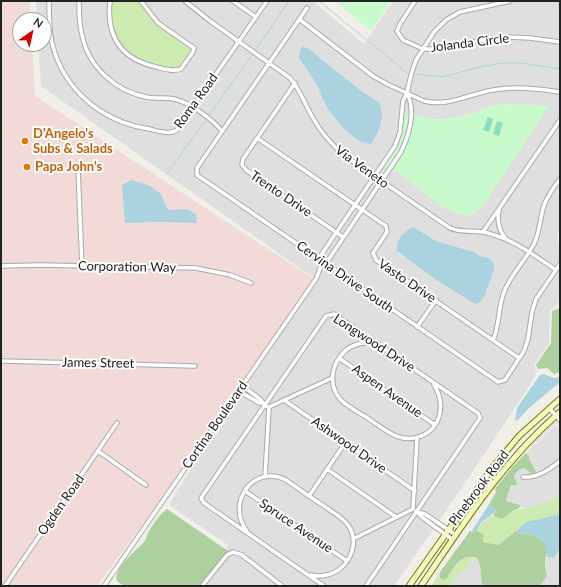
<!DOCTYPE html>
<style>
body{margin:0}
#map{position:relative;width:561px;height:587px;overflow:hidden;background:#f2efe9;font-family:Lato,sans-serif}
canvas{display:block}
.frame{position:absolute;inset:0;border:2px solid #222;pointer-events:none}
.north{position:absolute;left:12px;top:12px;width:40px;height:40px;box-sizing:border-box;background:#fff;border:1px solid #a7a7a7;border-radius:50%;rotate:34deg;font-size:11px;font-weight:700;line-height:16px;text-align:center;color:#222}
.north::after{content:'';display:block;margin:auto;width:14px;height:18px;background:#d40000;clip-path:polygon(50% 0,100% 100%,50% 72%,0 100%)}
</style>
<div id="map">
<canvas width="561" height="587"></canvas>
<div class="frame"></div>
<div class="north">N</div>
</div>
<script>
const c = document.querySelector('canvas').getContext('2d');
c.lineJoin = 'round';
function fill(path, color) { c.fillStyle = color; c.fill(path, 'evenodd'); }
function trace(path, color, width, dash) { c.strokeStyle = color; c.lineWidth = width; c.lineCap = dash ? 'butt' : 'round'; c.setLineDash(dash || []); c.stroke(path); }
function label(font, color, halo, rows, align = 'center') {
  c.font = font + ' Lato,sans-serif'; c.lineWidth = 4; c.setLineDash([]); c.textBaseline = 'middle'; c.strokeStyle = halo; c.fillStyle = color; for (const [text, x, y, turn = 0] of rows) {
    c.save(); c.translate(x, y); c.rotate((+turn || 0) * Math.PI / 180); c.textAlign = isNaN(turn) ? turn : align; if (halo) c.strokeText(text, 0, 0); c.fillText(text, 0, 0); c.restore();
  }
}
fill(new Path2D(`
 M36,1H313L364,44L393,1H560V222L557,241L560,242V291L559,301L555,308L550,311L549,343L534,365L537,371L530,385L467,480L394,586H203L228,545L169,505L240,387L318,281L41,86L38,44H44V20H37ZM303,47L309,49L360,90L380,103L382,110V123L371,144H366L356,138L331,112L299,54L301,49ZM500,104L537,105L442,207L396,171L382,166L392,157L402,128L410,113L430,119H444L460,117ZM413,227L420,231L436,241L474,252L480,256L489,258L492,261L494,264V270L488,287L480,302L475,304L399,253L396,248L397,243L408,229Z
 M560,418V427L557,423L555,424L539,439L538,442H535L521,456L543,432Z
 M556,425L560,430V494L548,502L537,506L519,508V505L506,502L515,474L519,469L524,468L529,459V456L526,453L536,444L540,442V440Z
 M560,548V586H540L547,576L545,562L547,557L552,559Z
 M473,557L477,558L481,566V580L483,586H451L454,579L471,561Z`), '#e0dfdf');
fill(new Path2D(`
 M1,1H30L31,20H20V44H32L35,96L318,282L240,387L160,501L97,586H1ZM161,194L168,210L164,222L140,223Z`), '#f2dad9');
fill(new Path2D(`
 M112,1H139C155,23 168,32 191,47L192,51C188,56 184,64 178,67C172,70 163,67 157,66C124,58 107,35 112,1Z
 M560,494V514L526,522L498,545L483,542L477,531V527L493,515L499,518H504L512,511L548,502Z
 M470,556L473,557L467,567L454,578L451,586H431L440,572V577L454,568L460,559Z`), '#cdebb0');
fill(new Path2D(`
 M560,308V372L554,374L547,368L538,369L536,365L551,343L552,311Z
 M526,453L529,456V459L536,472L532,474L524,468C519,469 515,472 514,478L517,482L516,485H511L506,501L520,505L519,508L512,511L504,518H499L493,515L496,511L488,506L496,492L495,489L513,466Z
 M167,509L231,553L205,586H124L117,581C113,568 136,551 144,542C146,540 146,536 148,533C152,525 160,514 167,509Z
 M517,530L518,534C529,533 544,537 547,550C547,555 545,558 545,563C545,567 546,572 547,576L540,586H483C479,575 483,569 477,558C460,552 454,569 445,580L441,579L440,577V572L470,531L472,533L477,531L483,534V542L498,545Z`), '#add19e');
fill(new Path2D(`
 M335,1H391L371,31Z
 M500,104L549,106L486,201L475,214L465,216L442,207L396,171L382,166L392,157L402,128L403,112C413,113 421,117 430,119C454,122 477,111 500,104Z`), '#c8facc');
fill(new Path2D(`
 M488,117L493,119L489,132L483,130Z
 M497,121L503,123L499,136L493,134Z`), '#88e0be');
fill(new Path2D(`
 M302,46L309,49L360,90L380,103C385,118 380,131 371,144C356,145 335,119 327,107C322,99 320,90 315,82C310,74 305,66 299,58V54Z
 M131,180L148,185L161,194L168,210L187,209L196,214L197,223L164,222L125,223L122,185Z
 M413,227L420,231L436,241L474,252L480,256L489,258L492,261L494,264V270L485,295L480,302L475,304L435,279L397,251C394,242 405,230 413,227Z
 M543,374L554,378L560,377V382L528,409L518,420H515L517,408L540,375Z
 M491,505L496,510C491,518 478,521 477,531L472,533L471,532L488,506Z
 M560,514V548L554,558L547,557C547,540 534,532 518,534L517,530L526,522Z`), '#aad3df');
trace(new Path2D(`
 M319,1L406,72
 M256,49L289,1
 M416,74L443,77L479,67L503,63H521L560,69
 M209,115L252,55
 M166,175L205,121`), '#aad3df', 1);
const street = new Path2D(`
 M49,1C49,16 49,32 53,47C65,90 101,120 144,128C153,129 169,136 177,130L267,1
 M79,1C79,12 79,24 82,35C88,66 115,91 146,97C155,99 165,97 174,99C189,102 212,119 222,131
 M110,1C106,37 121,59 156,67C164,69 173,72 181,69L193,52L194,48L158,23L141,1
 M185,1L210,21L290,78C300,89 305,105 313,118C321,133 332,145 345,156L450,228C461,233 474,230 487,233C513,239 534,255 556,270
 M233,1L256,17
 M415,1L400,24L397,31L403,40L423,49H439L483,40L509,37L530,38L560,42
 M307,8L197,168V175L498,382L505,380L524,351L528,339L532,312L536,299L560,264
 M299,19L373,76L387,84L424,101C448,107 469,94 493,90C516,86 537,89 560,92
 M295,83L243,159L242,165L246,170L343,237
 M257,138L386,226L387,232L373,253L376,260L519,358
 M78,169L82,266
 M499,211C497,221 499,231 506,239
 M483,232L560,120
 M323,261L329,259L401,152C409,135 416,111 407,93
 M1,266L39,265L196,268L230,275L251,283
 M417,327L436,300
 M493,340C500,324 498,307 504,292C511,274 525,261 534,244C540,232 540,218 544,205C548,195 554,187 560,179
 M377,344C365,341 351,344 343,353C331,366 328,386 341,400C348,407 358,412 366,417C383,428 400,445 421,436C427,434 431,431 435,425C443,413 442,397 434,385
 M339,358L435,425
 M1,361L195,366
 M243,386L261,400L263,403L266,406
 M239,391L259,403H263
 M284,400L415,491
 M269,407L332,378
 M549,408L560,420
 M98,451L146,485
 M327,469L396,517
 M265,477L269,407
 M523,477C537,478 549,470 560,461
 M245,491L347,561
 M309,496L345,443
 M416,511L423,518L453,540
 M418,512L425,514L456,535
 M247,531C225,503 254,463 286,480C300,490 313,499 327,508C334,513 343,518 348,525C357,537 354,554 344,565C336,574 322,578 311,575
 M353,539L413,509L417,438
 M5,586L117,423
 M104,586L316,279L323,261L321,255L395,146L400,132L403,101L407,93L411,75L416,60L434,32L446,20L460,12L510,1
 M202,586L227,555L233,552L242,555L282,586
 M324,586L204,503L201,498L326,316L334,314L478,413L480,418L366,586`);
const secondary = new Path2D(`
 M409,586L493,467L519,436L560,399
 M421,586C463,524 503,461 560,412`);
trace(street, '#a9a9a9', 5.5);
trace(secondary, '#707d05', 7);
trace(street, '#fff', 3.5);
trace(secondary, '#f7fabf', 5);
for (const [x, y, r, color] of [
 [25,141,4,"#e8710a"],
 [27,167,4,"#e8710a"]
]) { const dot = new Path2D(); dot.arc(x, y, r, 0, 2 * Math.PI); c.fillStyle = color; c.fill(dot); trace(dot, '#fff', 1.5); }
label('13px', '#222', '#fff', [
 ["Jolanda Circle",470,43,-7],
 ["Roma Road",196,101,-54],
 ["Via Veneto",362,167,36],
 ["Trento Drive",281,194,34],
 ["Corporation Way",127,267,1],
 ["Cervina Drive South",345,277,35],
 ["Vasto Drive",407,281,34],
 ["Longwood Drive",374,343,33],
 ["James Street",98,363,1],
 ["Aspen Avenue",387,391,35],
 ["Cortina Boulevard",215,425,-55],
 ["Ashwood Drive",349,445,35],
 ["Pinebrook Road",479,488,-53],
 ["Ogden Road",61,505,-55],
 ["Spruce Avenue",296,526,34]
]);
label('bold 13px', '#c56008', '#fff', [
 ["D'Angelo's",33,134],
 ["Subs & Salads",33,149],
 ["Papa John's",35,167]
], 'left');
</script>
